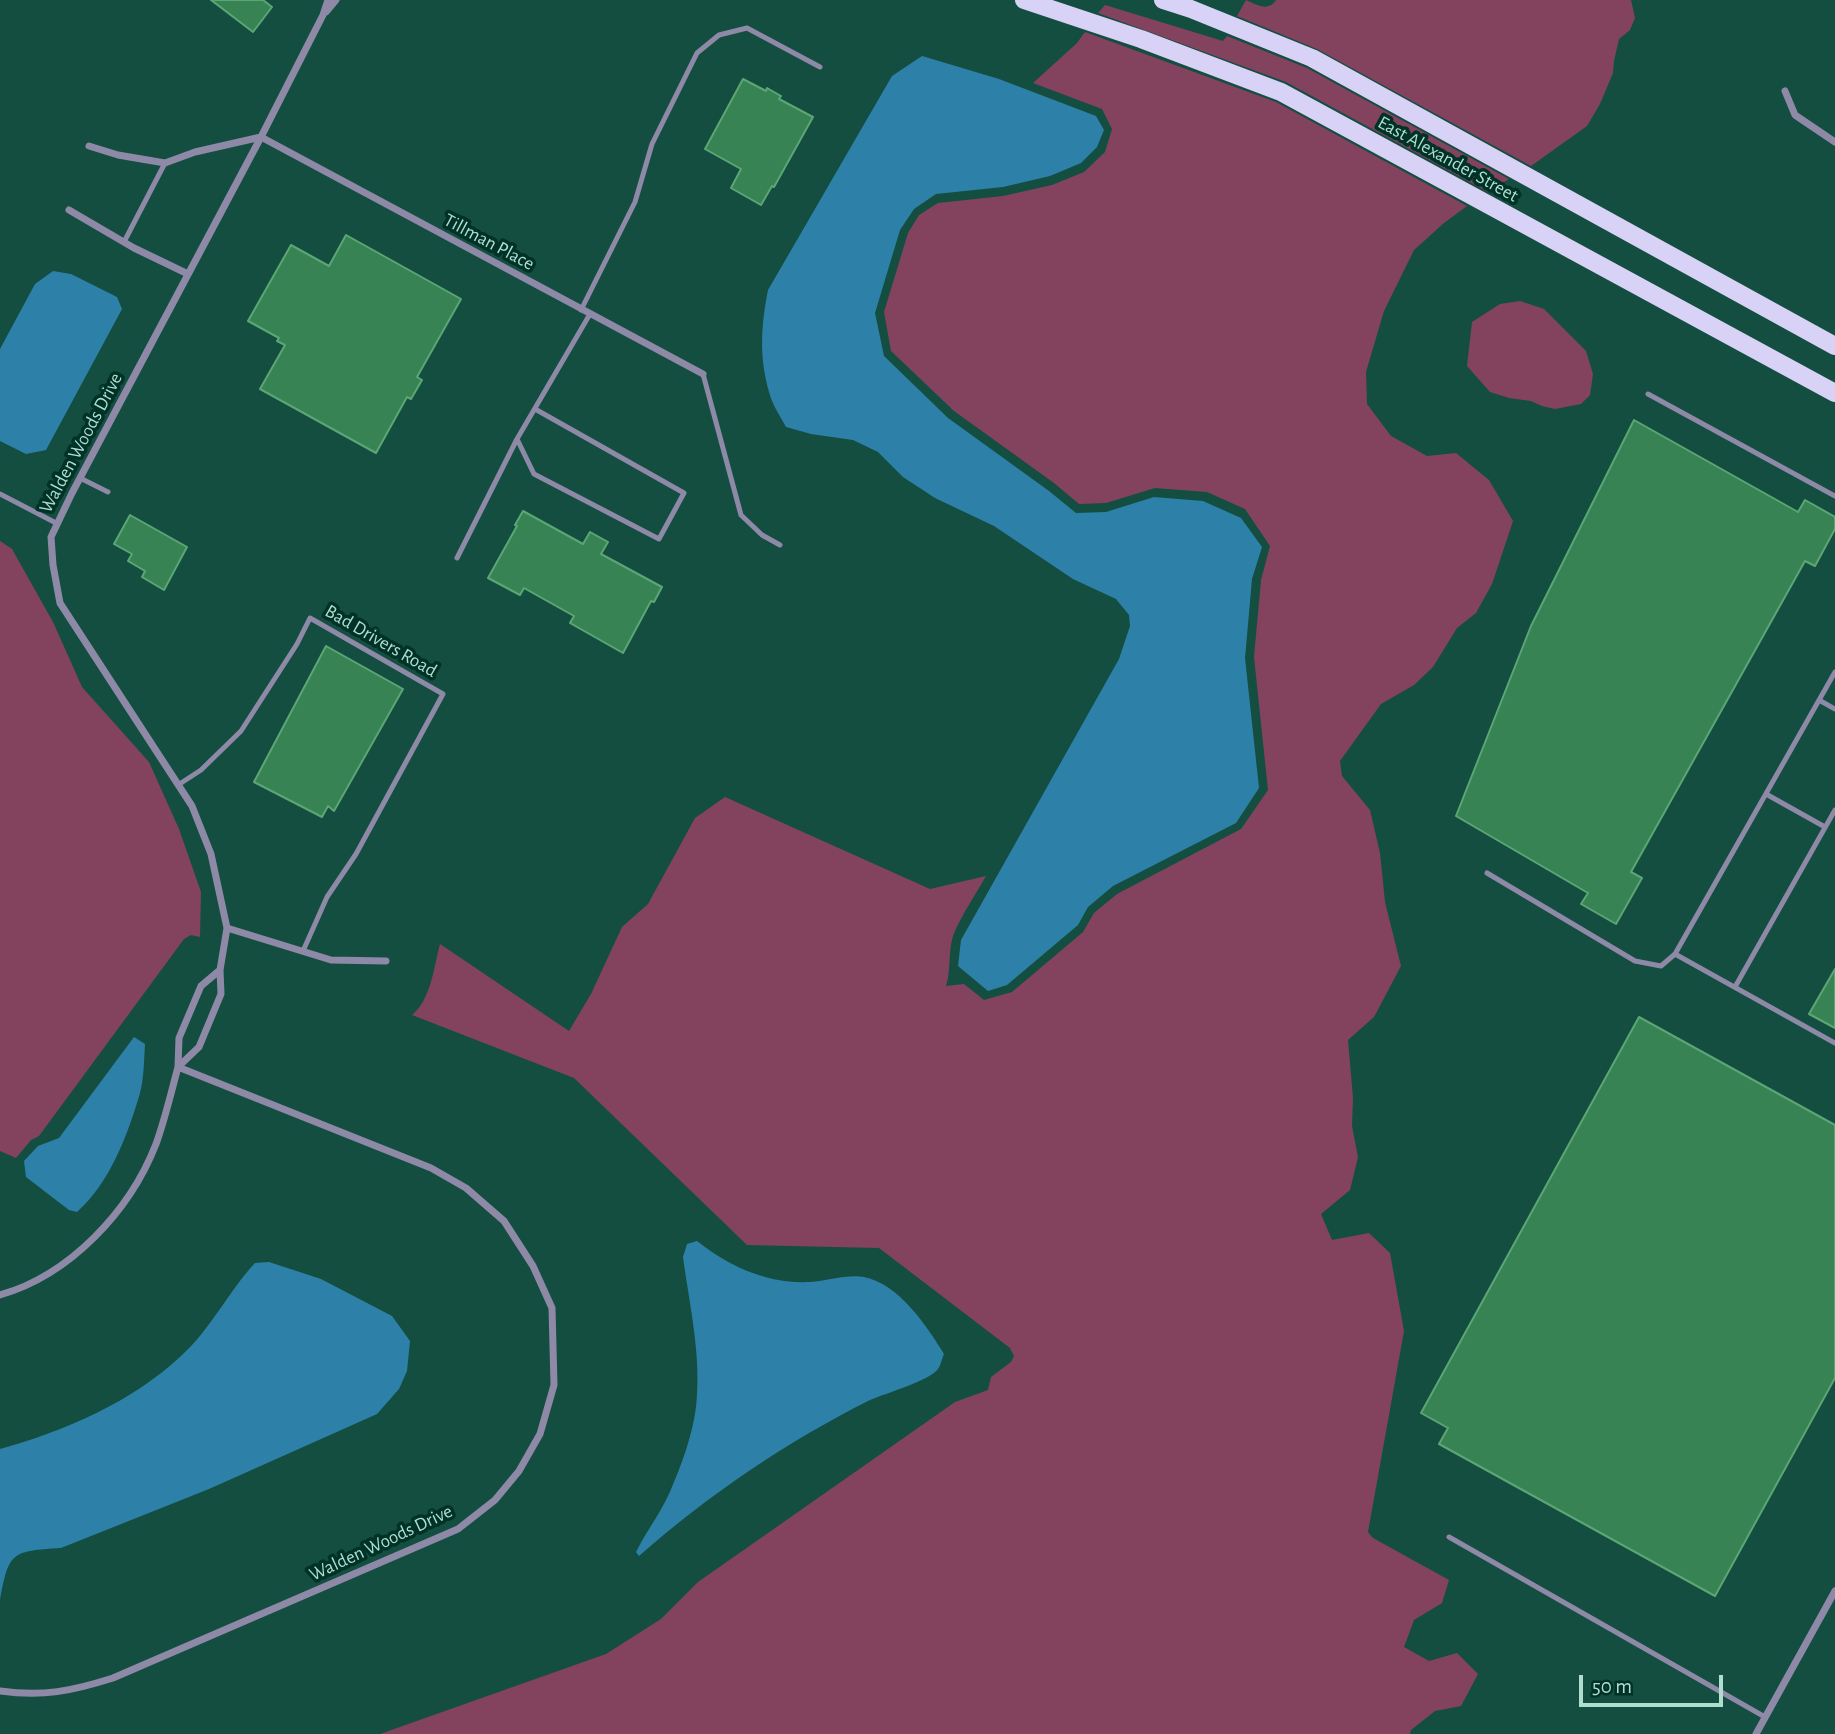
<!DOCTYPE html>
<style>
body{margin:0}
#map{position:relative;width:1835px;height:1734px;overflow:hidden;background:#144e40;font-family:"Alegreya Sans",sans-serif}
canvas{display:block}
.scale{position:absolute;left:1579px;top:1675px;width:144px;height:32px;box-sizing:border-box;border:4px solid #afdecf;border-top:0;padding-left:9px;font-size:21px;line-height:24px;white-space:nowrap;color:#afdecf;-webkit-text-stroke:5px #013227;paint-order:stroke}
</style>
<div id="map">
<canvas width="1835" height="1734"></canvas>
<div class="scale">50 m</div>
</div>
<script>
const c = document.querySelector('canvas').getContext('2d');
c.lineJoin = 'round';
function fill(path, color) { c.fillStyle = color; c.fill(path, 'evenodd'); }
function trace(path, color, width, dash) { c.strokeStyle = color; c.lineWidth = width; c.lineCap = dash ? 'butt' : 'round'; c.setLineDash(dash || []); c.stroke(path); }
function label(font, color, halo, rows, align = 'center') {
  c.font = font + ' "Alegreya Sans",sans-serif'; c.lineWidth = 7; c.setLineDash([]); c.textBaseline = 'middle'; c.strokeStyle = halo; c.fillStyle = color; for (const [text, x, y, turn = 0] of rows) {
    c.save(); c.translate(x, y); c.rotate((+turn || 0) * Math.PI / 180); c.textAlign = isNaN(turn) ? turn : align; if (halo) c.strokeText(text, 0, 0); c.fillText(text, 0, 0); c.restore();
  }
}
fill(new Path2D(`
 M1246,0C1257,5 1268,12 1276,0H1631L1635,18L1630,30L1619,39L1614,61L1613,73L1600,104L1587,126L1531,166L1317,49L1237,16Z
 M1105,5L1223,41L1227,36L1307,68L1509,179L1488,192L1286,82L1098,13Z
 M1085,32L1276,102L1467,206L1444,223L1414,250L1384,311L1366,372L1367,404L1391,436L1427,456L1456,453L1489,480L1513,521L1492,584L1476,613L1457,628L1433,667L1414,685L1381,704L1340,761L1342,776L1370,810L1380,853L1385,902L1401,966L1374,1017L1348,1040L1353,1098L1352,1126L1358,1157L1350,1190L1321,1214L1332,1240L1369,1233L1390,1253L1404,1331L1368,1532L1373,1538L1449,1580L1442,1603L1414,1620L1404,1647L1429,1661L1457,1653L1478,1674L1461,1706L1435,1711L1411,1730L1410,1734H380L606,1654L661,1619L698,1582L955,1402L988,1390L991,1377L1011,1362L1014,1356L1010,1348L879,1248L747,1245L574,1078L412,1015C431,1000 434,966 440,944L569,1031L591,994L622,927L648,904L695,818L725,797L930,889L986,876C976,894 960,917 953,936C948,952 951,970 946,986L964,984L984,1000L1012,992L1083,932L1094,913L1117,894L1241,829L1268,790L1254,657L1261,580L1270,546L1245,509L1207,492L1155,488L1106,503L1079,504L1054,483L954,411L891,351L884,312L908,233L919,215L938,203L1003,196L1052,185L1084,172L1105,152L1112,129L1102,109L1033,83L1077,43Z
 M1520,301L1544,309L1586,351L1593,374L1590,395L1581,404L1555,409L1542,406L1531,401L1509,398L1490,392L1467,366L1472,322L1500,304Z
 M0,541L12,549L53,622L82,687L149,762L179,829L201,892L200,937L191,935L184,939L39,1136L31,1140L16,1158L0,1151Z`), '#83435f');
fill(new Path2D(`
 M922,56L999,79L1096,116L1104,130L1097,147L1081,163L1050,176L1003,187L936,194L914,209L900,230L875,313L884,356L948,418L1049,491L1076,513L1106,512L1154,497L1203,501L1241,518L1262,547L1252,579L1245,658L1259,788L1236,823L1113,886L1088,907L1078,925L1007,985L988,991L958,966L961,940L1119,659L1130,626L1129,615L1116,599L1073,579L994,526L935,498L903,477L878,452L853,440L811,434L786,427C780,416 772,404 769,392C759,356 761,326 768,290L892,76Z
 M53,271L71,274L117,297L122,309L46,450L26,454L0,441V349L35,284Z
 M134,1037L145,1044C144,1060 144,1078 140,1093C128,1134 110,1183 77,1212L69,1210L26,1177L24,1161L38,1146L59,1138Z
 M697,1241C730,1267 767,1284 810,1282C827,1281 848,1274 864,1277C899,1284 927,1326 944,1354C942,1358 941,1365 938,1369C929,1381 886,1393 870,1400C788,1441 708,1495 639,1556L636,1552C648,1528 664,1509 674,1482C685,1456 696,1423 697,1395C700,1349 689,1302 683,1257L687,1244Z
 M269,1262L321,1279L392,1316L410,1341L407,1371L399,1389L377,1414L209,1489L61,1548C11,1551 9,1552 0,1600V1449C65,1431 132,1402 181,1356C211,1329 228,1292 255,1263Z`), '#2d81a8');
const building = new Path2D(`
 M211,0H263L272,7L253,32Z
 M743,79L766,91L767,88L781,96L779,99L813,117L774,187L772,186L761,205L731,188L741,169L705,149Z
 M346,235L461,299L417,377L422,380L411,399L407,397L376,453L260,389L285,345L277,341L279,338L248,321L291,245L329,266Z
 M1634,420L1798,512L1805,500L1835,517V529L1815,566L1805,561L1631,872L1642,878L1616,924L1581,904L1588,893L1456,816L1531,626Z
 M523,511L583,544L590,532L608,542L601,554L662,587L654,602L651,601L623,653L570,623L574,616L524,588L520,595L488,578L517,526L515,525Z
 M130,515L187,547L164,590L142,577L145,571L128,561L132,554L114,544Z
 M326,646L403,689L334,811L328,806L322,817L254,782Z
 M1835,969V1028L1809,1014Z
 M1639,1017L1835,1125V1378L1715,1596L1439,1444L1448,1428L1421,1413Z`);
fill(building, '#378353');
trace(building, '#5ca675', 2);
trace(new Path2D(`
 M124,242L165,163
 M581,310L635,202L652,144L697,53L719,35L747,28L820,67
 M703,374L741,515L762,535L780,545
 M1648,394L1835,496
 M535,409L684,493L659,539L534,474L517,439L590,314
 M80,478L108,492
 M0,494L56,523
 M457,558L517,439
 M1835,672L1675,954L1835,1043
 M1819,700L1835,709
 M178,785L201,770L241,731L297,644L310,618L443,694L356,854L327,897L303,951
 M1766,794L1825,827
 M1487,873L1635,961L1661,966L1675,954
 M1735,987L1835,810
 M1449,1537L1765,1717`), '#8f89a8', 5);
trace(new Path2D(`
 M326,12L336,0
 M1785,91L1795,115L1835,142
 M89,146L118,155L165,163L195,152L261,137L703,374
 M69,210L134,248L188,274
 M227,928L331,960L386,961
 M178,1067L199,1047L221,994L220,970L227,928L211,854L192,806L60,603L53,565L51,537L72,493L261,137L323,15L328,0
 M178,1067L179,1038L201,986L220,970
 M0,1295C70,1275 130,1211 156,1144C165,1119 171,1093 178,1067L431,1168L466,1188L504,1221L533,1266L552,1308L554,1385L540,1434L519,1471L495,1500L458,1529L113,1678C72,1691 43,1697 0,1691
 M1756,1734L1835,1591`), '#8f89a8', 7);
trace(new Path2D(`
 M1024,0L1141,39L1281,92L1835,393
 M1163,0L1191,9L1312,58L1835,346`), '#d9d2f7', 18);
label('19px', '#afdecf', '#013227', [
 ["East Alexander Street",1448,159,29],
 ["Tillman Place",489,242,28],
 ["Walden Woods Drive",81,443,-62],
 ["Bad Drivers Road",381,641,30],
 ["Walden Woods Drive",381,1543,-25]
]);
</script>
